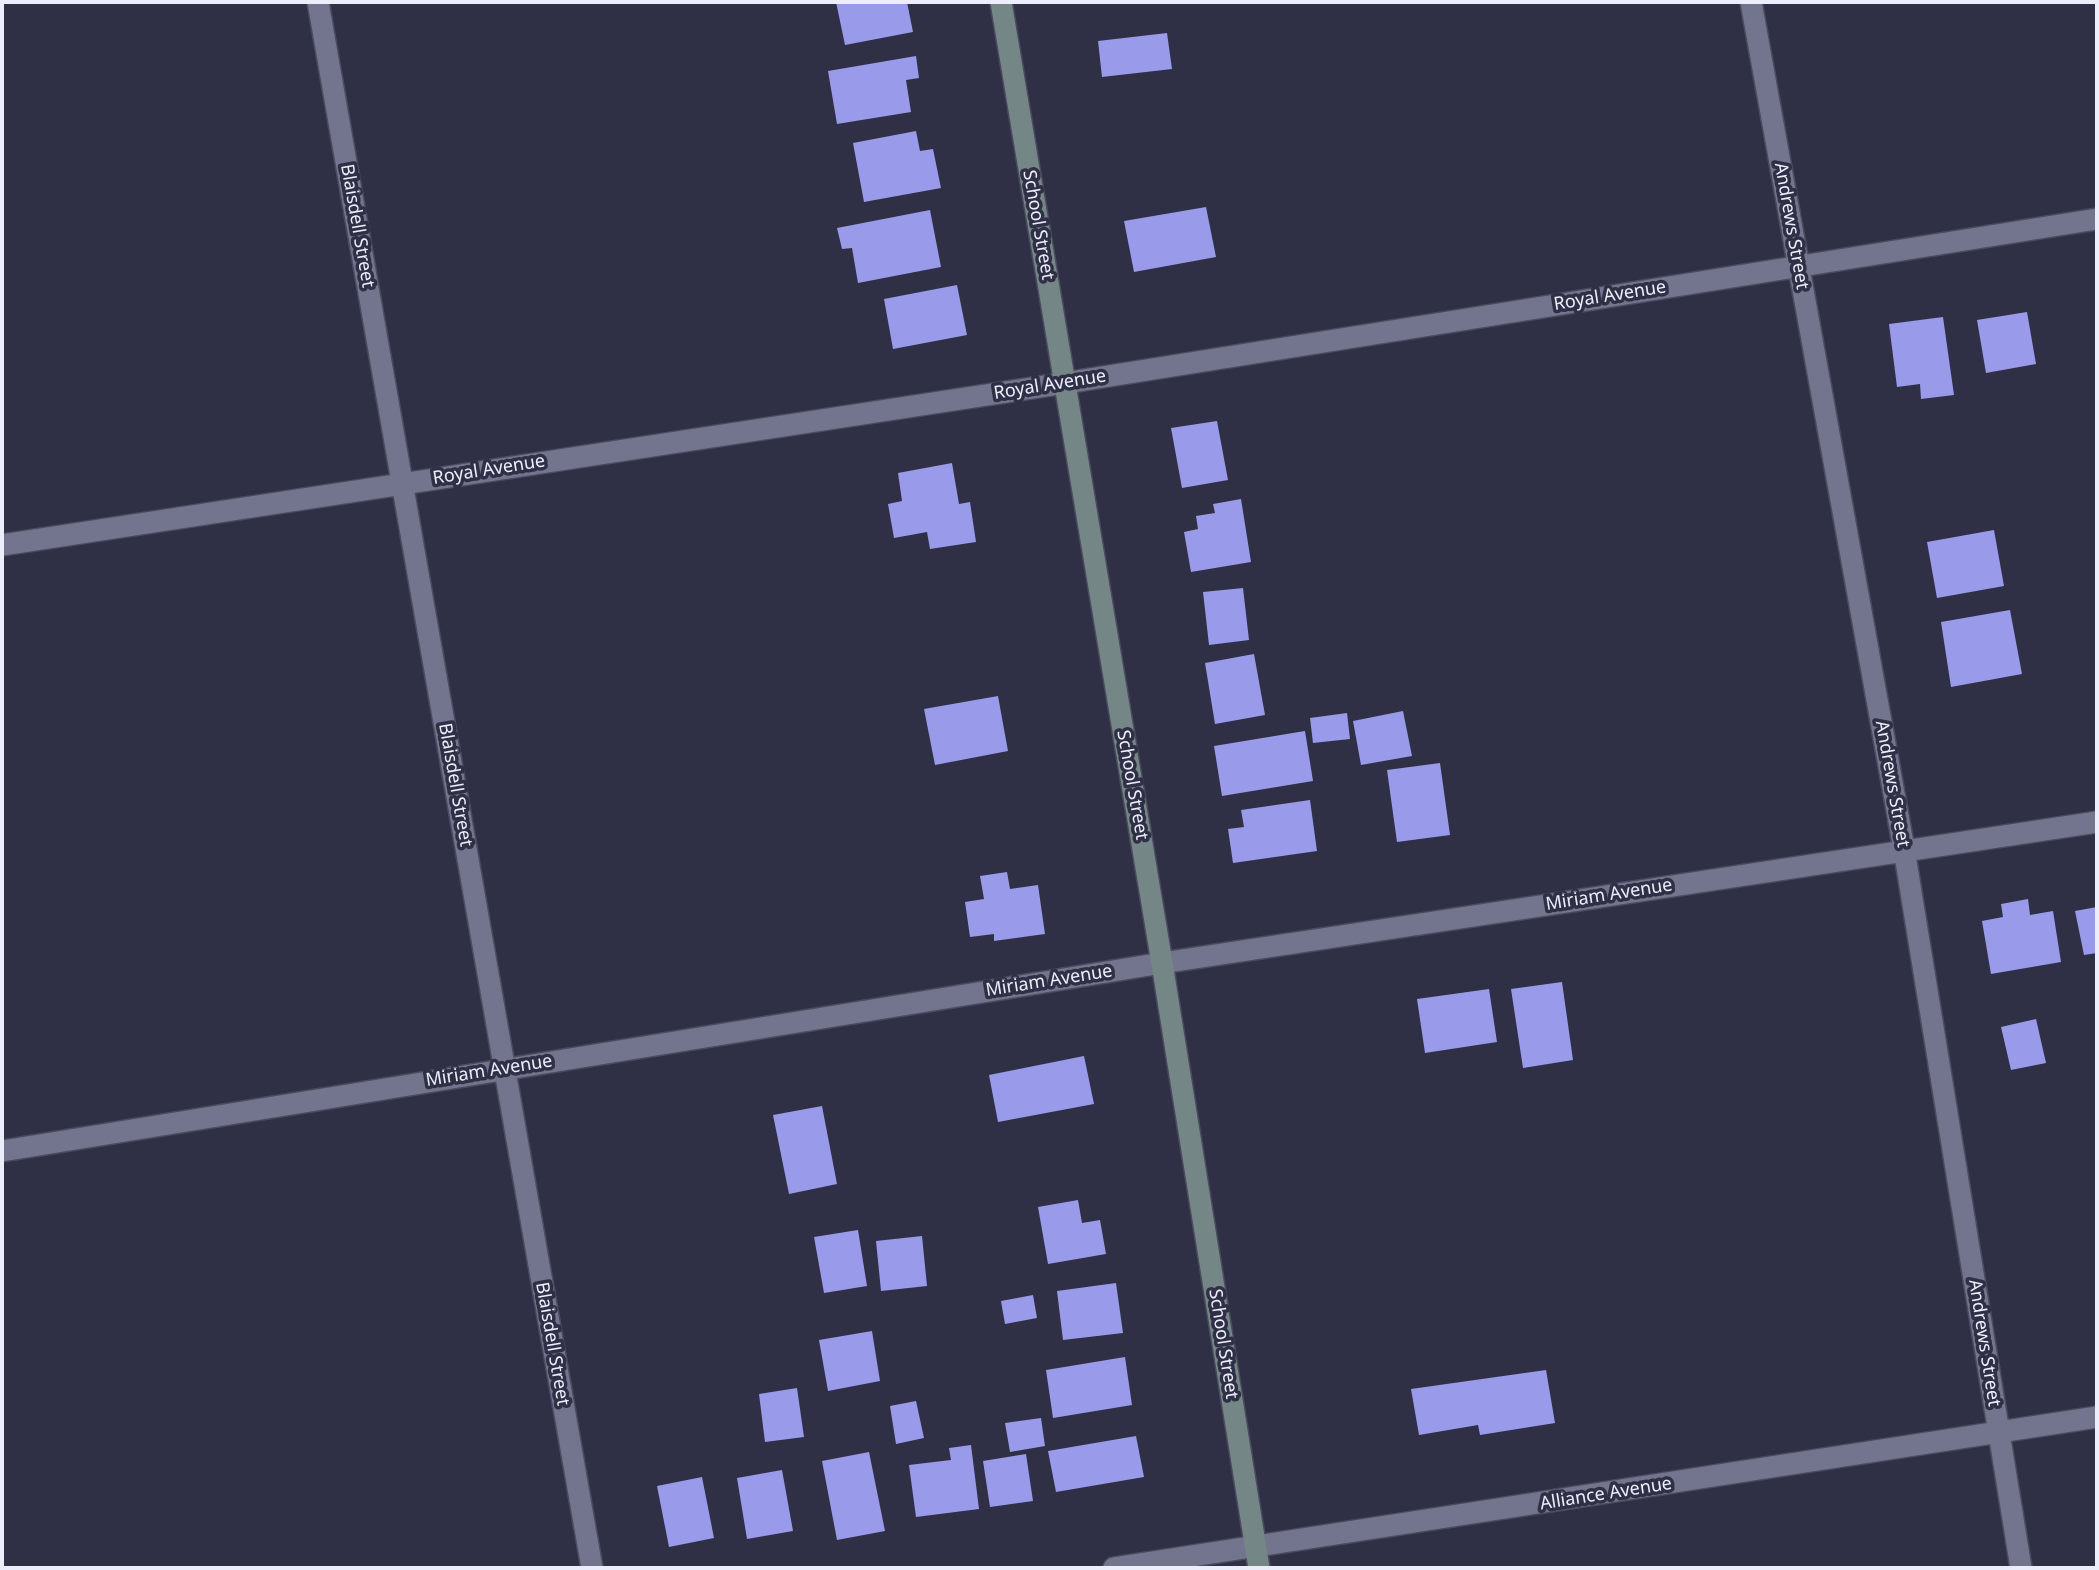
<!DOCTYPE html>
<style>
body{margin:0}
#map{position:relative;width:2099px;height:1570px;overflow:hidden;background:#2f3046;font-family:"Noto Sans",sans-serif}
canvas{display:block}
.frame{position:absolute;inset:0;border:4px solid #eceefc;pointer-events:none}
</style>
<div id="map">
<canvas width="2099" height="1570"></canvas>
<div class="frame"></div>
</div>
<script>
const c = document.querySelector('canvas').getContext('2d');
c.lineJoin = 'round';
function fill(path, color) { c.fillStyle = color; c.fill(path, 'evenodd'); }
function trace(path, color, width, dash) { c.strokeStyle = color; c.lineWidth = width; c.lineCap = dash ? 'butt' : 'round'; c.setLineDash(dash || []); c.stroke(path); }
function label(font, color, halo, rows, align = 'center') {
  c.font = font + ' "Noto Sans",sans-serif'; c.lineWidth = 7; c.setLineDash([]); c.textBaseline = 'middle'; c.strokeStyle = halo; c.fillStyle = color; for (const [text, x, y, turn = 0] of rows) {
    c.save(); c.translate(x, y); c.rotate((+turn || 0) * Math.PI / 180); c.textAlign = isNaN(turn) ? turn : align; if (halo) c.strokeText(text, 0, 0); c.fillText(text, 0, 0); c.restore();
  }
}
fill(new Path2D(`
 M836,2H907L913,32L845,45Z
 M1167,33L1172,69L1102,77L1098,41Z
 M916,56L919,78L906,80L911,112L837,124L828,71Z
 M916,131L920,151L933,149L941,188L864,202L853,143Z
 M1206,207L1216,257L1134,272L1124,221Z
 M930,210L941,267L858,283L852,248L842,249L837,228Z
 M957,285L967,335L893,349L884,299Z
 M2027,312L2036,364L1986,373L1977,320Z
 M1943,317L1954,395L1921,399L1920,384L1897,387L1889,324Z
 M1217,421L1228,480L1182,488L1171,428Z
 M952,463L959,504L970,502L976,542L930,549L927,532L894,538L888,504L902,501L898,473Z
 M1241,499L1251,562L1191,572L1184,532L1198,529L1196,516L1215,513L1213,504Z
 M1994,530L2004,586L1937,598L1927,542Z
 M1243,588L1249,640L1209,645L1203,592Z
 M2010,610L2022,674L1951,687L1941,622Z
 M1254,654L1265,715L1215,724L1205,663Z
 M998,696L1008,751L935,765L924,709Z
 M1403,711L1412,756L1361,765L1353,721Z
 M1347,713L1350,739L1313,743L1310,718Z
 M1305,731L1313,781L1222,796L1214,746Z
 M1440,763L1450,835L1397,842L1387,770Z
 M1310,800L1317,851L1233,863L1228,829L1244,827L1241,810Z
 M1007,872L1010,889L1038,885L1045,934L994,941V934L970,937L965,902L984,899L980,876Z
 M2028,899L2030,915L2053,911L2061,962L1991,974L1982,921L2003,917L2001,904Z
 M2097,907V953L2084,955L2075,911Z
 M1562,982L1573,1060L1523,1068L1511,989Z
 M1489,989L1497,1042L1425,1053L1417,999Z
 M2036,1019L2046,1063L2011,1070L2001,1027Z
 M1084,1056L1094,1104L998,1122L989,1075Z
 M822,1106L837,1184L789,1194L773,1115Z
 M1078,1200L1082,1223L1100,1220L1106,1254L1048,1264L1038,1207Z
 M858,1230L867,1286L824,1293L814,1237Z
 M922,1236L927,1286L881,1291L876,1241Z
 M1116,1283L1123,1333L1063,1340L1057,1291Z
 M1033,1295L1037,1318L1005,1324L1001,1301Z
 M872,1331L880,1381L828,1391L819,1340Z
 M1125,1357L1132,1405L1053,1418L1046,1370Z
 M1546,1370L1555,1423L1480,1435L1478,1425L1419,1435L1411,1389Z
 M797,1388L804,1437L765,1442L759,1394Z
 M916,1401L924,1438L896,1444L890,1406Z
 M1041,1418L1045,1446L1010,1452L1005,1423Z
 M1136,1436L1144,1477L1056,1492L1048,1451Z
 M971,1445L979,1509L916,1517L909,1465L951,1460L949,1448Z
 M869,1452L885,1531L837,1540L822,1461Z
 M1026,1454L1033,1501L990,1507L983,1461Z
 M782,1470L793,1531L747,1539L737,1478Z
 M702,1477L714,1538L669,1547L657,1486Z`), '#999bea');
const street = new Path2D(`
 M318,2L592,1568
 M1751,2L1904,849L2021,1568
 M2,545L1065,383L2097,219
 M2,1151L1162,963L2097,822
 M1114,1568L2097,1417`);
const secondary = new Path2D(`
 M1001,2L1162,963L1259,1568`);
trace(street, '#4a4b5d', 24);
trace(secondary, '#4a4b5d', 24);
trace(street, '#73758e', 21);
trace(secondary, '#758686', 21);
label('18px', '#eceefc', '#2f3046', [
 ["School Street",1038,225,80],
 ["Blaisdell Street",357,226,80],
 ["Andrews Street",1791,226,80],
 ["Royal Avenue",1610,296,-9],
 ["Royal Avenue",1050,385,-9],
 ["Royal Avenue",489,470,-9],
 ["Andrews Street",1892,784,80],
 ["Blaisdell Street",455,785,80],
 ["School Street",1132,785,80],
 ["Miriam Avenue",1609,895,-9],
 ["Miriam Avenue",1049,981,-9],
 ["Miriam Avenue",489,1071,-9],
 ["Andrews Street",1984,1343,81],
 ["Blaisdell Street",552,1344,80],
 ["School Street",1223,1344,81],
 ["Alliance Avenue",1606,1494,-9]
]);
</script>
